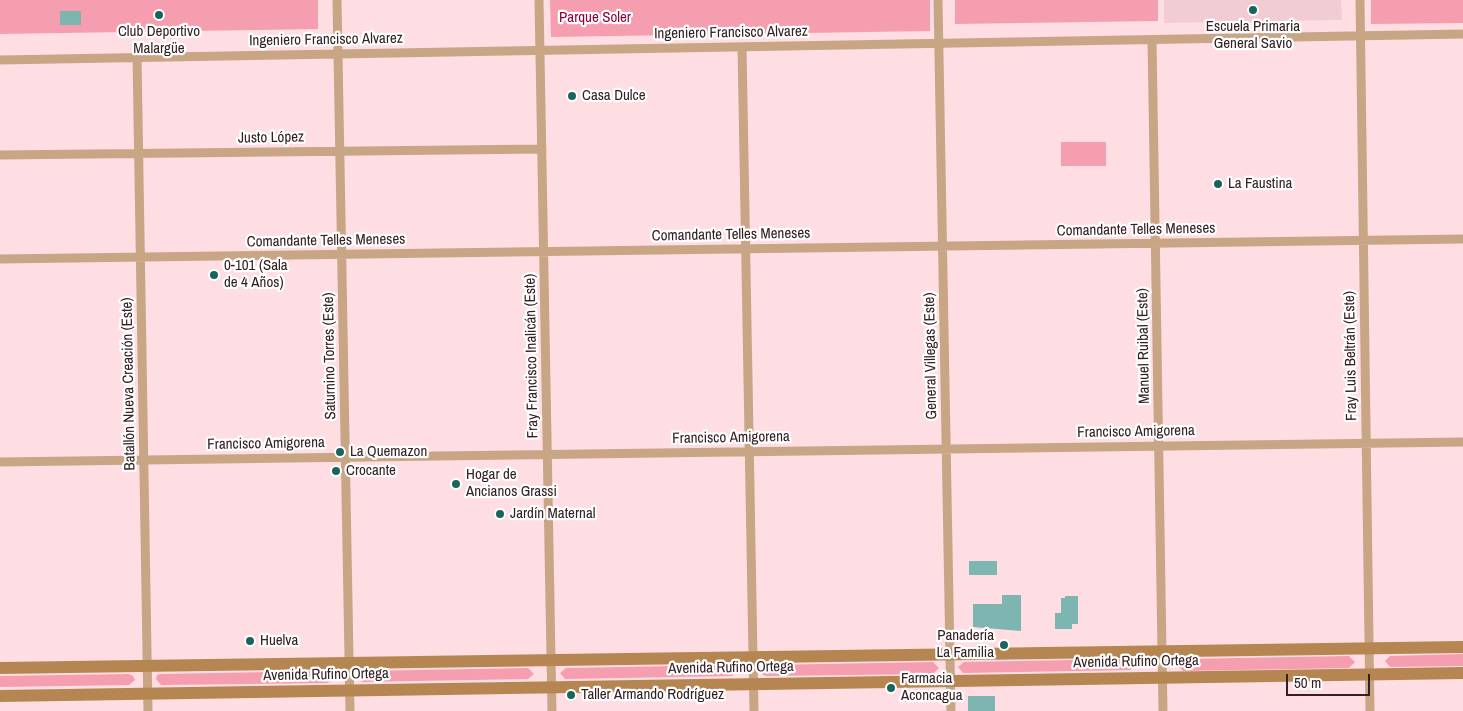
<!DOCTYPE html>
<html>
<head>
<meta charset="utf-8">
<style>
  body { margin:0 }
  #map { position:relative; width:1463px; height:711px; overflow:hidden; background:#fedee3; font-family:"Archivo Narrow",sans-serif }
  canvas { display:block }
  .scale { position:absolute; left:1286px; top:674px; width:84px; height:22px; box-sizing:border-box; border:2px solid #332023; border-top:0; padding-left:6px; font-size:15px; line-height:18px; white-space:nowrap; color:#332023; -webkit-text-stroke:4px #fff; paint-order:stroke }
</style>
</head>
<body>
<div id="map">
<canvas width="1463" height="711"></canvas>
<div class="scale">50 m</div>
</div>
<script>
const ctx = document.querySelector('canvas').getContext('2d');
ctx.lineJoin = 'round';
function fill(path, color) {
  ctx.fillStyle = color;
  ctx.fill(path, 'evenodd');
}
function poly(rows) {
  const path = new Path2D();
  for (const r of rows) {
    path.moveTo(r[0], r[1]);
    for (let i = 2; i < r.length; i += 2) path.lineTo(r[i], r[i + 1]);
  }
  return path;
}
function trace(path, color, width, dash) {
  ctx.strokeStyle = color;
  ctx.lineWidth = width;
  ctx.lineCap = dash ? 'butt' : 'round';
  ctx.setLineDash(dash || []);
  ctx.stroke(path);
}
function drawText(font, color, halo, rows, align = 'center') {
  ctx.font = font + ' "Archivo Narrow",sans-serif';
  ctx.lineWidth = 4.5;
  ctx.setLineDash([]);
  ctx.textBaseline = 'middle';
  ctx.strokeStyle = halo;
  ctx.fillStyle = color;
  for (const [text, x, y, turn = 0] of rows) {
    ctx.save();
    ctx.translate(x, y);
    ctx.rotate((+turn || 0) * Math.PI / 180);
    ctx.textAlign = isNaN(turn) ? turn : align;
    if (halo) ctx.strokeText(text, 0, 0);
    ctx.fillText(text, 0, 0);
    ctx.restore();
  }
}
fill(poly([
  [1164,0,1341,0,1342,20,1164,23]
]), '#f1cdd3');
fill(poly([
  [0,0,318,0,318,29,0,34],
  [550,0,930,0,930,31,551,37],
  [955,0,1158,0,1158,21,955,24],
  [1371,0,1463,0,1463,23,1371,24],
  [1061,142,1106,142,1106,166,1061,166],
  [1463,654,1463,666,1390,667,1385,661,1390,656],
  [1349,656,1355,662,1349,668,1183,671,1177,665,1183,659],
  [1130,659,1135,665,1130,670,963,673,958,667,964,662],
  [933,662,939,668,933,674,767,676,763,675,761,671,767,665],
  [732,665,737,671,732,676,565,679,560,673,566,668],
  [528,668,534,674,528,679,362,682,356,676,362,671],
  [328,671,333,677,331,681,327,683,161,685,156,679,157,675,161,674],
  [129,674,133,676,135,680,129,685,0,687,0,676]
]), '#f49eaf');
fill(poly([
  [60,11,81,11,81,25,60,25],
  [969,561,997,561,997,575,969,575],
  [1002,595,1021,595,1021,631,973,627,973,604,1002,604],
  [1065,596,1078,596,1078,624,1072,624,1072,629,1055,629,1055,613,1061,613,1061,598,1065,598],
  [968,696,995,696,995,711,968,711]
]), '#7db6b0');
trace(poly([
  [337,0,350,711],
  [539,0,552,711],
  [938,0,951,711],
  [1360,0,1370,711],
  [1152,40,1163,711],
  [742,47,754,711],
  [137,57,148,711],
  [0,60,1463,34],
  [0,155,542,149],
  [0,259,1463,239],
  [0,462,1463,442]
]), '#c8a685', 9);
trace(poly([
  [0,668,1463,647],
  [0,696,1463,673]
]), '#b68652', 12);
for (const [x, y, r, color] of [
  [1253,10,5,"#19655e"],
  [159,15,5,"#19655e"],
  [572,96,5,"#19655e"],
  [1218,184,5,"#19655e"],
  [214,275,5,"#19655e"],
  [340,452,5,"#19655e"],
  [336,471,5,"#19655e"],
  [456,484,5,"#19655e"],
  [500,514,5,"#19655e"],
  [250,641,5,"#19655e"],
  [1004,645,5,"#19655e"],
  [891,688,5,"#19655e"],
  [571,695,5,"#19655e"]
]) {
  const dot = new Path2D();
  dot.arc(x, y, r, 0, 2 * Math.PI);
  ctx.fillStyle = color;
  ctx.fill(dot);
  trace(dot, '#fff', 2);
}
drawText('15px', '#8d033c', '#fff', [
  ["Parque Soler",595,18]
]);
drawText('15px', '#332023', '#fff', [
  ["Escuela Primaria",1253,27,"center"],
  ["General Savio",1253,44,"center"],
  ["Club Deportivo",159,32,"center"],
  ["Malargüe",159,49,"center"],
  ["Casa Dulce",582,96],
  ["La Faustina",1228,184],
  ["0-101 (Sala",224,266],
  ["de 4 Años)",224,283],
  ["La Quemazon",350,452],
  ["Crocante",346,471],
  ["Hogar de",466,475],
  ["Ancianos Grassi",466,492],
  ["Jardín Maternal",510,514],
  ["Panadería",994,636,"right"],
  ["La Familia",994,653,"right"],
  ["Huelva",260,641],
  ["Farmacia",901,679],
  ["Aconcagua",901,696],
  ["Taller Armando Rodríguez",581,695]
], 'left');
drawText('15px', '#332023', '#fff', [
  ["Ingeniero Francisco Alvarez",731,33,-1],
  ["Ingeniero Francisco Alvarez",326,40,-1],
  ["Justo López",271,138,-1],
  ["Comandante Telles Meneses",1136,230,-1],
  ["Comandante Telles Meneses",731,235,-1],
  ["Comandante Telles Meneses",326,241,-1],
  ["Manuel Ruibal (Este)",1144,346,-91],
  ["Saturnino Torres (Este)",330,356,-91],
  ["Fray Francisco Inalicán (Este)",532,356,-91],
  ["General Villegas (Este)",931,356,-91],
  ["Fray Luis Beltrán (Este)",1351,356,-91],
  ["Batallón Nueva Creación (Este)",129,384,-91],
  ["Francisco Amigorena",1136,432,-1],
  ["Francisco Amigorena",731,438,-1],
  ["Francisco Amigorena",266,444,-1],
  ["Avenida Rufino Ortega",1136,662,-1],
  ["Avenida Rufino Ortega",731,668,-1],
  ["Avenida Rufino Ortega",326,675,-1]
]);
</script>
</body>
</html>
